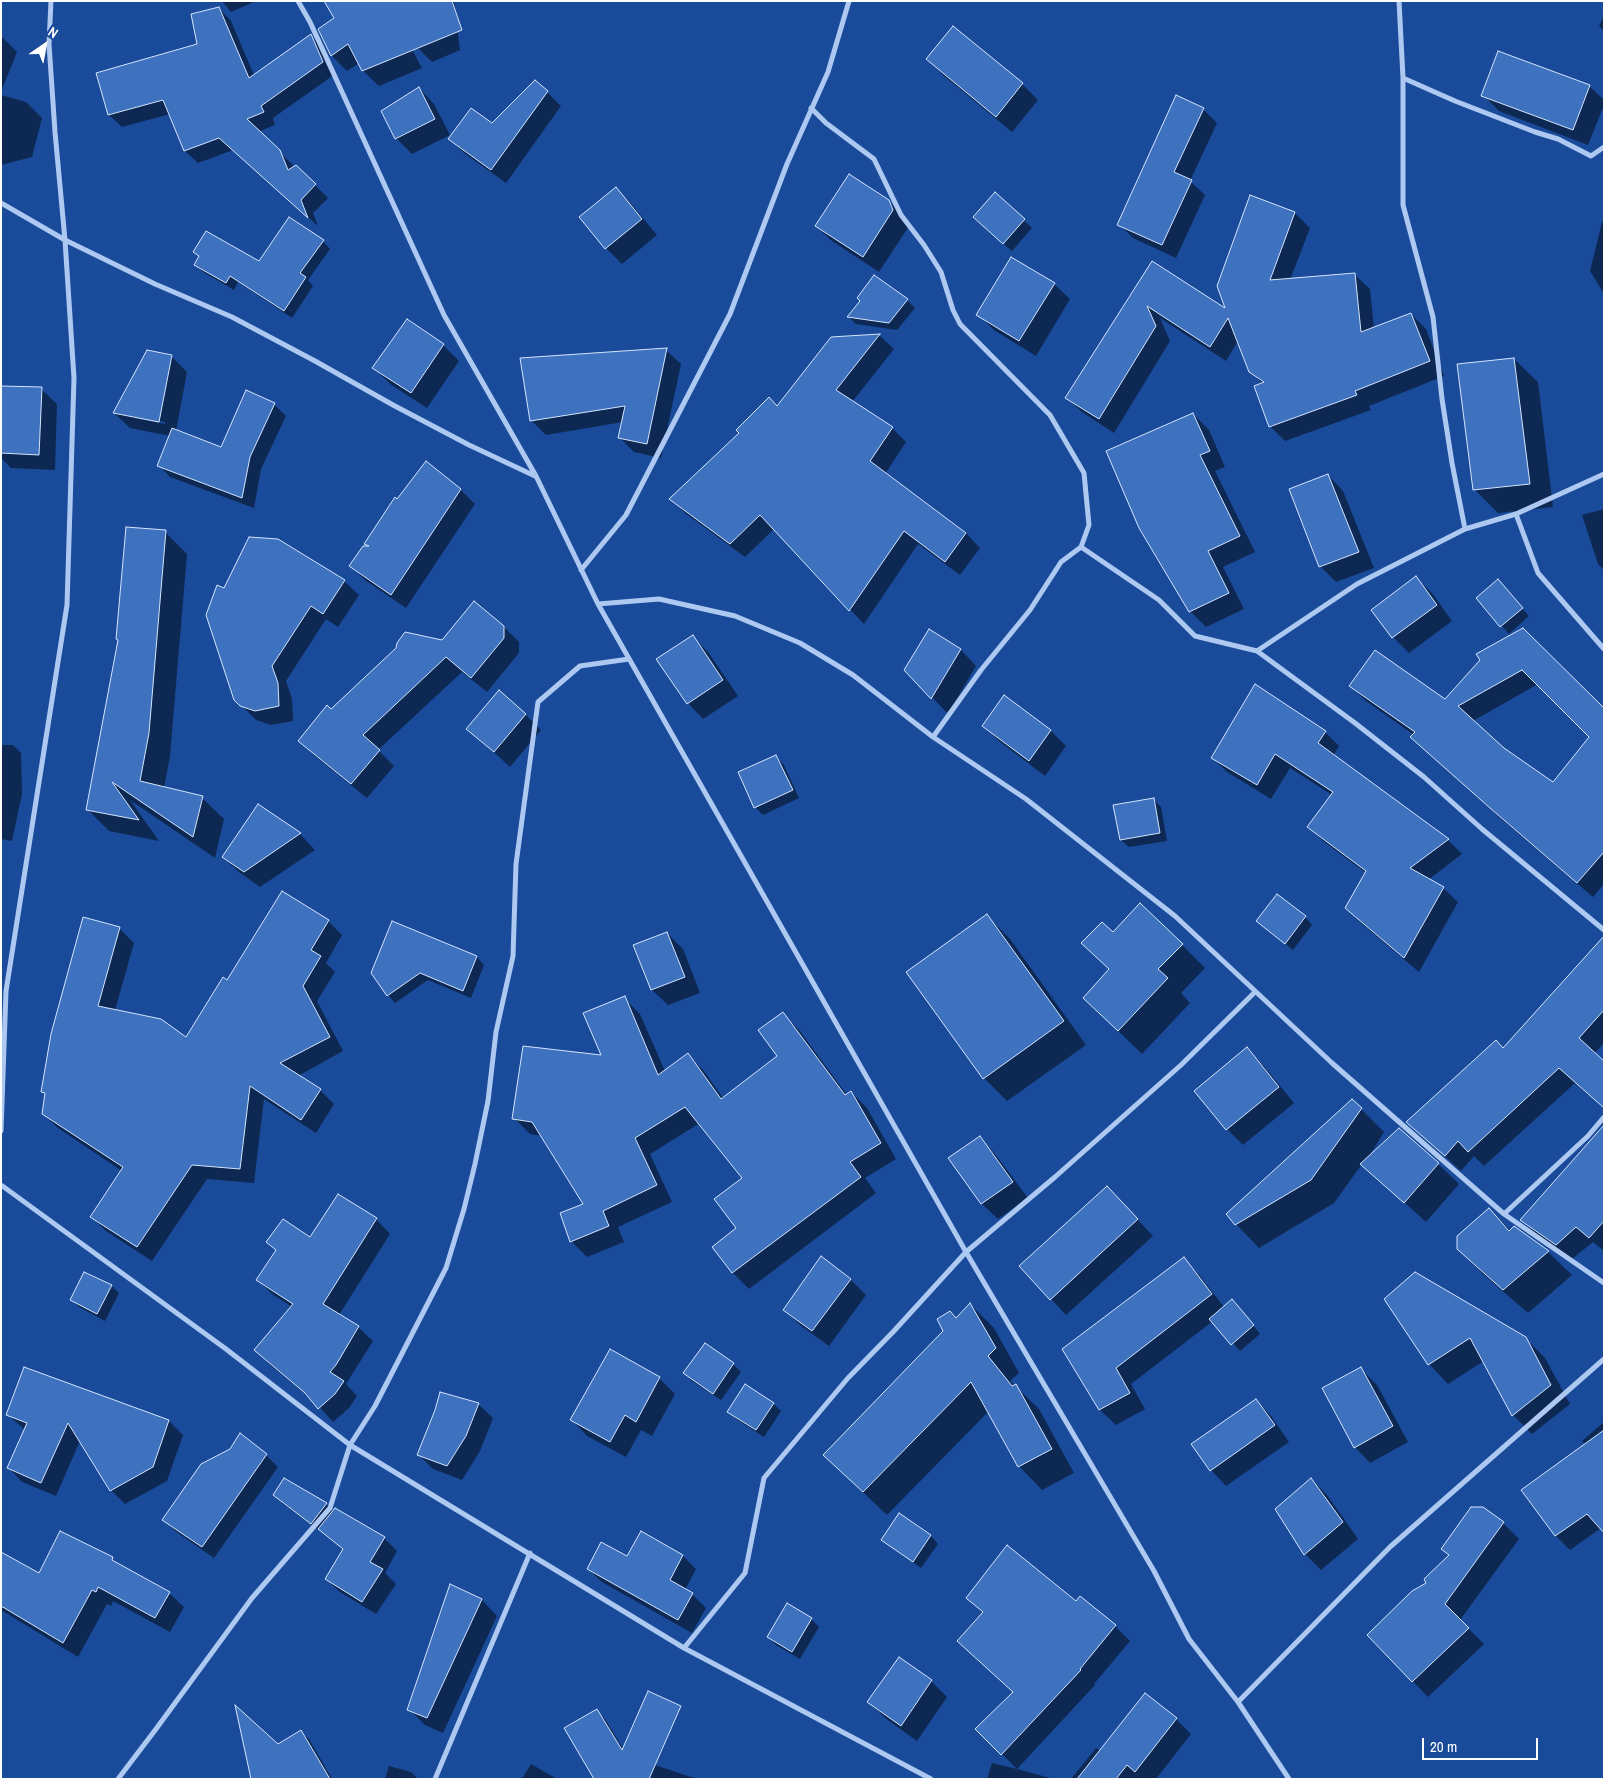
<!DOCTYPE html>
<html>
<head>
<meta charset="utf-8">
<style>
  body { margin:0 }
  #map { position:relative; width:1605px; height:1780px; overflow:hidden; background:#194b9a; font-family:"Archivo Narrow",sans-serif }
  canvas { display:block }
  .frame { position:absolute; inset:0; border:2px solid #fff; pointer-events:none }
  .north { position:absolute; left:20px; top:20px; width:50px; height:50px; -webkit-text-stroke:4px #194b9a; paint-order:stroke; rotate:33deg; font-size:14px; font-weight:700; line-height:20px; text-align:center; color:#fff }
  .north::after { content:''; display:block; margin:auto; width:18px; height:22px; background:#fff; clip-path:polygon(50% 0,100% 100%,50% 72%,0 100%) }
  .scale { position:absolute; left:1422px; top:1738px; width:116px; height:22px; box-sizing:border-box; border:2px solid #fff; border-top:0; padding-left:6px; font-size:15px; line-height:18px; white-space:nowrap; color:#fff; -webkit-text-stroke:4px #194b9a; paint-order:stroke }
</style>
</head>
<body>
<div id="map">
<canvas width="1605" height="1780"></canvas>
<div class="frame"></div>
<div class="north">N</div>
<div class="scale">20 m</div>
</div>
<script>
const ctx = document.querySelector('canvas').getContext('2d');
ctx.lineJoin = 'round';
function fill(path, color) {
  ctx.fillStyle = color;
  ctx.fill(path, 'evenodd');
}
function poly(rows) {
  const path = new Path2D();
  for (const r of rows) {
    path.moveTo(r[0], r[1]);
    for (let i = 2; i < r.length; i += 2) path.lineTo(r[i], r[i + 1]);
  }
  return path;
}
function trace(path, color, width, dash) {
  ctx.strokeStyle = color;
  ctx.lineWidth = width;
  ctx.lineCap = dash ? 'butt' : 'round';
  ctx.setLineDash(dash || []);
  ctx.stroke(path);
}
fill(poly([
  [222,1,256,1,231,12],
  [386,1,422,68,379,86,363,71,359,63,347,71,332,56,320,29],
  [412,1,454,1,460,50,432,62,418,48],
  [219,8,231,21,254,75,311,36,323,48,335,74,273,118,275,125,258,132,292,164,294,168,296,166,328,198,313,213,318,226,233,150,198,163,185,151,170,114,122,127,109,115,97,74,198,45],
  [1604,16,1604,31,1599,26],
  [953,28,1022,84,1038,100,1012,132,943,75,928,59],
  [1,36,17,52,1,92],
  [1589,86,1604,100,1604,105,1588,145,1499,111,1483,95],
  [419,88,434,104,450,135,412,154,396,138],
  [547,92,561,106,506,183,464,153,450,139,492,124],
  [1,95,26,102,42,118,32,157,1,165],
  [1203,109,1217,123,1190,181,1205,195,1176,258,1133,238,1119,224],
  [616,188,631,204,657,235,622,264,606,248],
  [995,194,1032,228,1012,251,982,225],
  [1250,197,1295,213,1310,228,1290,280,1355,275,1370,289,1374,329,1411,314,1426,329,1444,376,1369,406,1371,410,1285,441,1270,426,1263,384,1250,371,1238,341,1226,361,1160,318,1170,341,1114,433,1082,412,1067,398,1152,263,1227,311],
  [888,201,904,217,909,226,879,272,832,241,816,226],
  [1602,222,1604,222,1604,294,1590,271],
  [323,241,330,249,308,280,313,286,292,318,238,282,234,290,203,272,196,265,259,262],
  [874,277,907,300,915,308,897,330,856,324,849,317,862,301],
  [1054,284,1070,299,1036,356,994,330,978,314],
  [880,336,894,349,852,402,892,428,906,442,885,474,966,533,980,548,960,575,918,544,864,624,774,529,745,557,685,513,671,499,777,408,832,339],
  [443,345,459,361,427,408,390,384,374,368],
  [666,350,681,364,661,458,634,452,620,438,623,422,546,435,531,420],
  [171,356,187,372,176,431,222,448,274,404,286,416,261,469,254,508,170,477,159,465,170,436,130,428,114,413],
  [135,416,165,422,165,424,135,418],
  [1514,359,1538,382,1553,507,1498,513,1475,490],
  [1,387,41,389,57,404,55,470,11,468,1,458],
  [1193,414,1209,430,1225,467,1215,471,1255,552,1223,567,1244,609,1206,627,1190,611],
  [1328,475,1343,491,1374,568,1336,582,1320,566,1291,489],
  [461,490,475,504,406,608,365,580,351,566,369,548,366,544,398,500],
  [1604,509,1604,570,1598,564,1582,515],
  [165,532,187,554,170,756,164,788,202,798,224,819,215,858,130,800,159,841,109,831,87,809],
  [1416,578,1432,593,1452,621,1409,653,1393,637],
  [344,581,359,595,338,627,326,619,286,681,292,699,293,721,271,725,256,720,235,699,225,589],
  [1505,588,1529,616,1509,634,1477,598],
  [504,627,519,642,519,653,487,692,462,672,378,750,394,766,367,798,315,756,300,741,331,710,443,641],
  [1523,629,1604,710,1604,884,1593,897,1506,823,1427,752,1414,735,1366,701,1351,686,1445,700],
  [1538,684,1590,737,1553,784,1504,749,1473,721],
  [929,631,961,650,976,666,948,714,906,670],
  [692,636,708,652,738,696,703,719,688,703],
  [525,714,541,730,510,767,468,728],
  [984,726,1051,731,1066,746,1045,776,999,741],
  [1325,732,1339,746,1333,756,1448,840,1462,854,1428,880,1443,888,1458,902,1419,972,1361,923,1346,908,1366,873,1323,841,1309,827,1332,795,1290,768,1271,799,1227,772,1212,757],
  [1,745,13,745,21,753,22,794,12,841,1,839],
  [776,757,784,765,799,798,763,815,755,807],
  [1153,799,1161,807,1167,841,1129,847,1121,840],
  [258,806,300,834,315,850,260,887,239,872,223,857],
  [987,916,1010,939,1086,1045,1007,1101,984,1078],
  [1305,917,1312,925,1293,950,1257,921],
  [328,921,342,935,326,963,335,972,317,1001,343,1051,298,1076,320,1090,334,1104,316,1133,264,1099,254,1183,207,1179,152,1261,106,1231,92,1217,122,1171,58,1128,43,1114,46,1095,42,1091,119,928,134,943,115,1010,187,1039,228,982],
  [393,923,477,957,484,965,471,998,428,980,395,1003,388,995],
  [667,933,683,949,700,993,668,1005,652,990],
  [1113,934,1182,945,1205,968,1181,993,1190,1003,1142,1054,1108,1021],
  [1604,952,1604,1043,1594,1054,1604,1063,1604,1108,1575,1083,1484,1166,1474,1156,1461,1171,1408,1122,1504,1049],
  [624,998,640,1014,665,1071,688,1055,704,1071,723,1098,779,1057,783,1014,799,1030,847,1095,851,1092,867,1108,896,1159,865,1178,876,1193,749,1289,733,1273,714,1247,738,1228,744,1178,700,1123,650,1154,672,1202,618,1227,624,1242,587,1257,571,1241,585,1205,543,1136,530,1134,514,1118,603,1057],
  [1247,1049,1263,1065,1294,1103,1243,1145,1227,1129],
  [1361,1109,1384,1132,1368,1158,1438,1164,1459,1184,1426,1222,1362,1164,1334,1203,1259,1248,1236,1224],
  [1604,1127,1604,1251,1593,1242,1572,1259,1537,1235,1521,1219],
  [980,1138,995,1154,1028,1198,998,1219,982,1204,950,1159],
  [338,1195,376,1219,390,1234,339,1315,358,1327,373,1341,346,1384,357,1396,349,1408,333,1422,312,1399,269,1364,255,1349,292,1307,272,1294,258,1280,277,1251,267,1242,311,1239],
  [1123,1204,1153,1236,1066,1315,1051,1299],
  [1489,1209,1511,1231,1514,1228,1548,1252,1572,1275,1528,1313,1482,1273,1458,1249],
  [1184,1259,1199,1275,1224,1307,1239,1308,1260,1334,1240,1351,1213,1321,1131,1384,1145,1409,1116,1425,1100,1410,1064,1349],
  [1416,1273,1525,1338,1545,1358,1570,1404,1532,1434,1513,1415,1484,1361,1448,1384,1429,1364],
  [84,1274,112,1286,119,1293,105,1321,79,1307,71,1299],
  [850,1279,866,1295,829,1346,800,1325,784,1309],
  [970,1304,994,1328,1019,1373,1010,1381,1039,1409,1074,1473,1042,1490,1019,1466,989,1411,887,1515,848,1478,956,1319],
  [705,1344,733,1364,741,1372,721,1400,692,1381,685,1373],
  [25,1368,169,1421,183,1435,167,1481,125,1504,111,1490,80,1441,56,1496,22,1482,8,1467,25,1430,8,1415],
  [1361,1369,1377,1385,1408,1442,1370,1463,1355,1447],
  [659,1378,675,1394,652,1436,641,1430,626,1457,587,1436,572,1420],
  [746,1385,774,1404,781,1411,764,1437,736,1419,729,1411],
  [1256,1400,1271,1416,1289,1442,1226,1486,1211,1470],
  [478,1404,493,1418,480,1451,462,1480,433,1469,419,1455],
  [1604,1422,1604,1531,1601,1528,1570,1550,1556,1536,1523,1490,1586,1445,1582,1441],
  [266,1455,278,1467,214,1558,175,1531,164,1520],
  [1311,1479,1327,1495,1358,1539,1321,1570,1305,1554,1276,1509],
  [285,1480,326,1504,333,1511,384,1538,397,1551,385,1573,396,1584,376,1614,340,1592,326,1579,344,1551,320,1529,319,1530,282,1503,275,1495],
  [1483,1509,1503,1523,1519,1539,1460,1620,1484,1644,1428,1697,1368,1635,1427,1583,1450,1556,1442,1549],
  [900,1515,931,1536,938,1544,921,1568,891,1547,883,1540],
  [683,1556,696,1569,685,1590,692,1594,706,1608,692,1633,602,1582,588,1569,628,1558],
  [112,1558,119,1566,169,1593,184,1607,170,1632,113,1601,111,1606,107,1604,78,1657,1,1610,1,1559,39,1575],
  [451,1585,482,1600,497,1616,443,1733,425,1725,409,1709],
  [967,1598,1076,1602,1080,1598,1115,1626,1130,1641,1094,1684,1095,1685,1017,1769,1054,1779,987,1779,992,1763,1017,1769,977,1729,1014,1693,958,1641,983,1613],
  [787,1605,811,1619,819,1627,800,1659,776,1645,768,1637],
  [899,1659,931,1681,947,1697,917,1741,885,1718,869,1702],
  [1145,1695,1176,1719,1191,1734,1156,1779,1071,1779,1096,1748,1101,1751],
  [597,1711,605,1719,625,1752,609,1779],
  [301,1732,309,1739,332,1779,261,1779],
  [531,1764,557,1779,522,1779],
  [655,1765,697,1779,650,1779],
  [389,1766,411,1772,418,1779,385,1779]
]), '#0007');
const building = poly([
  [324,1,452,1,462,30,362,71,348,44,331,56,318,29,334,18,324,1],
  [219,7,249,78,311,34,323,62,261,106,264,112,247,119,280,150,288,170,296,165,316,184,301,200,308,218,219,138,184,151,163,100,108,115,96,73,197,44,191,14,219,7],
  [953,26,1023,83,996,117,926,59,953,26],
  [1498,51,1590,85,1573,130,1481,96,1498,51],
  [535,80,548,91,491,170,448,139,471,108,492,123,535,80],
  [419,87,435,119,395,139,381,111,419,87],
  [1176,95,1204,108,1174,172,1192,180,1162,245,1117,225,1176,95],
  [849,174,889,200,893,210,863,257,815,226,849,174],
  [616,187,642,219,605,249,579,217,616,187],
  [995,192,1025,219,1003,244,973,217,995,192],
  [1250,195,1295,212,1270,280,1355,273,1361,332,1411,313,1430,361,1355,391,1357,395,1269,427,1254,386,1264,382,1249,372,1228,318,1210,347,1147,306,1156,326,1099,419,1065,398,1152,261,1225,308,1217,286,1250,195],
  [289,217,324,240,300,273,306,277,284,311,230,276,226,283,194,265,199,256,193,252,206,231,259,261,289,217],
  [1011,257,1055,283,1019,341,976,315,1011,257],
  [874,275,908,299,889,323,847,317,860,301,857,298,874,275],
  [407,319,444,344,411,393,372,368,407,319],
  [880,334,836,390,893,427,870,461,966,533,945,562,904,531,849,611,760,515,730,544,669,499,739,433,736,430,769,397,777,406,831,337,880,334],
  [667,348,647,444,618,438,625,406,530,421,520,358,667,348],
  [147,350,172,355,159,422,113,413,147,350],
  [1514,358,1530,484,1473,490,1457,364,1514,358],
  [1,386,42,387,39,455,1,453,1,386],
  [246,390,275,403,250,457,242,498,157,466,172,428,221,447,246,390],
  [1193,413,1210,451,1200,455,1240,536,1208,551,1229,593,1189,612,1139,528,1106,451,1193,413],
  [426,461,461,489,391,595,349,566,363,546,369,546,364,544,395,497,397,499,426,461],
  [1328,474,1359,552,1319,567,1289,489,1328,474],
  [126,527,166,530,149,733,140,781,203,796,193,837,112,782,139,820,86,810,118,640,116,639,126,527],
  [249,537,278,539,345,580,323,614,311,606,272,666,278,683,279,706,255,711,240,706,234,700,206,615,217,585,224,588,249,537],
  [1416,576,1437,605,1392,638,1371,610,1416,576],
  [1498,579,1523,608,1500,627,1476,598,1498,579],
  [474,601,504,626,504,638,471,678,446,657,363,735,380,750,351,784,298,741,327,705,331,709,396,648,397,643,405,632,442,640,474,601],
  [1523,628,1604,708,1604,852,1577,883,1490,808,1410,737,1415,732,1349,686,1375,650,1445,699,1480,660,1476,654,1523,628],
  [1522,670,1589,737,1553,782,1504,748,1458,706,1522,670],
  [929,629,961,649,931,699,904,670,929,629],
  [693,635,723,680,687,704,656,659,693,635],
  [1255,684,1326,731,1318,743,1449,839,1410,868,1444,887,1404,958,1345,908,1366,871,1307,827,1333,792,1275,754,1257,785,1211,758,1255,684],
  [499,690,526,714,494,752,466,729,499,690],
  [1004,695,1051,730,1029,761,982,726,1004,695],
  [776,755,793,790,754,808,738,772,776,755],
  [1154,798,1160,833,1120,840,1113,805,1154,798],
  [258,804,301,833,244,872,222,857,258,804],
  [282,891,329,920,311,950,321,956,303,986,330,1037,280,1063,321,1089,301,1120,250,1086,240,1169,192,1165,137,1247,90,1217,123,1167,42,1114,45,1093,41,1092,51,1034,83,917,120,927,98,1006,161,1019,186,1037,223,977,227,980,282,891],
  [1277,894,1306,916,1285,944,1256,921,1277,894],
  [1140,903,1183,944,1158,969,1168,978,1118,1031,1083,998,1109,969,1081,943,1102,922,1113,932,1140,903],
  [987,914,1064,1021,983,1079,906,972,987,914],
  [392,921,477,956,463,991,420,973,387,996,371,973,392,921],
  [667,932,685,977,651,990,633,945,667,932],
  [1604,936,1604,1010,1579,1038,1604,1061,1604,1108,1559,1068,1468,1152,1458,1141,1445,1156,1406,1122,1496,1040,1503,1048,1604,936],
  [625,996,658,1075,688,1053,721,1099,777,1056,758,1030,783,1012,845,1095,851,1091,881,1143,850,1162,861,1177,732,1273,712,1247,736,1228,714,1199,742,1178,685,1107,635,1138,657,1185,603,1211,609,1226,570,1242,560,1213,583,1204,532,1122,512,1119,523,1046,601,1055,583,1013,625,996],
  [1247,1047,1279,1087,1226,1130,1194,1091,1247,1047],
  [1352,1099,1362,1108,1311,1180,1235,1225,1226,1214,1352,1099],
  [1604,1125,1604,1221,1589,1238,1576,1227,1556,1245,1520,1220,1604,1125],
  [1399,1128,1439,1163,1404,1203,1360,1164,1399,1128],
  [980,1136,1013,1182,981,1204,948,1158,980,1136],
  [1107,1186,1138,1219,1050,1300,1019,1266,1107,1186],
  [338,1194,377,1218,323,1304,359,1326,336,1365,330,1372,344,1381,335,1394,318,1409,305,1393,254,1350,293,1304,256,1280,276,1250,266,1242,283,1219,310,1237,338,1194],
  [1489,1208,1509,1231,1514,1226,1549,1251,1503,1290,1457,1249,1457,1236,1489,1208],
  [821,1256,851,1279,812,1331,783,1310,821,1256],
  [1184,1257,1212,1294,1116,1368,1130,1393,1099,1410,1062,1349,1184,1257],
  [84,1272,112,1285,97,1314,70,1300,84,1272],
  [1415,1272,1526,1337,1551,1385,1512,1416,1470,1338,1428,1365,1384,1299,1415,1272],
  [1232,1299,1254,1325,1231,1345,1209,1319,1232,1299],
  [970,1303,996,1348,988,1356,1012,1386,1016,1384,1052,1449,1018,1467,971,1382,863,1492,823,1455,943,1331,937,1319,950,1311,956,1318,970,1303],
  [705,1343,734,1363,713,1394,683,1373,705,1343],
  [610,1349,660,1377,636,1422,625,1415,610,1442,570,1420,610,1349],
  [24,1367,169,1420,153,1467,110,1491,68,1423,41,1483,7,1468,27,1423,6,1415,24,1367],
  [1361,1367,1393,1426,1354,1448,1322,1388,1361,1367],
  [745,1384,774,1403,756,1430,727,1412,745,1384],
  [440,1392,479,1403,466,1436,447,1466,417,1455,435,1410,440,1392],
  [1256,1399,1275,1425,1210,1471,1191,1444,1256,1399],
  [1604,1430,1604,1533,1587,1514,1555,1536,1521,1490,1604,1430],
  [240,1433,267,1454,202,1547,162,1520,201,1464,230,1449,240,1433],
  [284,1478,327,1503,311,1524,273,1495,284,1478],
  [1311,1478,1343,1522,1304,1555,1275,1509,1311,1478],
  [1471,1507,1483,1507,1504,1522,1445,1604,1469,1628,1412,1682,1367,1635,1412,1591,1426,1583,1424,1579,1449,1555,1441,1549,1471,1507],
  [335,1508,385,1537,370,1562,383,1569,362,1602,325,1579,343,1549,318,1529,335,1508],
  [899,1513,931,1535,913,1562,881,1540,899,1513],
  [60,1531,113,1557,112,1560,170,1592,155,1618,98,1587,96,1592,92,1590,63,1643,1,1606,1,1552,39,1573,60,1531],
  [641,1531,683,1555,670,1580,693,1593,678,1620,587,1569,601,1542,627,1556,641,1531],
  [1007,1545,1076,1601,1080,1596,1116,1625,1080,1669,1081,1670,1001,1755,975,1729,1013,1692,957,1641,983,1612,966,1598,1007,1545],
  [450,1584,482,1599,427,1718,407,1710,450,1584],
  [787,1603,812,1618,792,1652,767,1637,787,1603],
  [899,1657,932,1680,901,1726,867,1702,899,1657],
  [648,1691,681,1706,649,1779,594,1779,564,1728,597,1709,622,1750,648,1691],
  [1145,1693,1177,1718,1135,1772,1127,1765,1116,1779,1077,1779,1145,1693],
  [235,1705,278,1744,301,1730,330,1779,251,1779,235,1705]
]);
fill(building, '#3e72bf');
trace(building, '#d5e5fc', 1);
trace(poly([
  [298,1,310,22,444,315,536,476,598,604,966,1252,1154,1571,1189,1639,1238,1702,1289,1779],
  [1403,78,1455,101,1535,132,1558,139,1591,156,1604,147],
  [811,108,826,123,874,159,901,215,924,245,941,272,953,310,960,324,1050,415,1084,473,1089,525,1081,547],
  [1,203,65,240,155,284,232,317,315,361,393,405,469,445,535,476],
  [1516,514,1538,573,1604,649],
  [1465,529,1516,514,1604,474],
  [581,570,626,515,730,314,787,164,828,72,849,1],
  [598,604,659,599,735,616,800,643,853,675,933,737,1026,799,1175,916,1332,1063,1504,1214,1604,1283],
  [1257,651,1355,723,1424,777,1482,829,1604,930],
  [933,737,981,670,1030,610,1061,562,1081,547,1159,600,1195,636,1257,651,1357,584,1465,529,1452,463,1442,399,1433,317,1403,205,1403,78,1399,1],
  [1,1131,6,991,67,605,74,378,65,240,55,132,49,44,51,1],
  [1,1185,226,1349,350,1445,684,1648,931,1779],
  [1504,1214,1588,1136,1604,1117],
  [684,1648,745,1573,764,1478,848,1378,893,1332,966,1252,1055,1177,1181,1065,1255,992],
  [1238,1702,1390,1547,1604,1359],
  [118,1779,156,1729,252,1598,330,1508,350,1445,375,1406,446,1268,464,1209,475,1164,488,1101,496,1032,513,956,516,864,538,702,580,666,629,659],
  [435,1779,530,1553]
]), '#aec9f1', 5);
</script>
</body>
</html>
